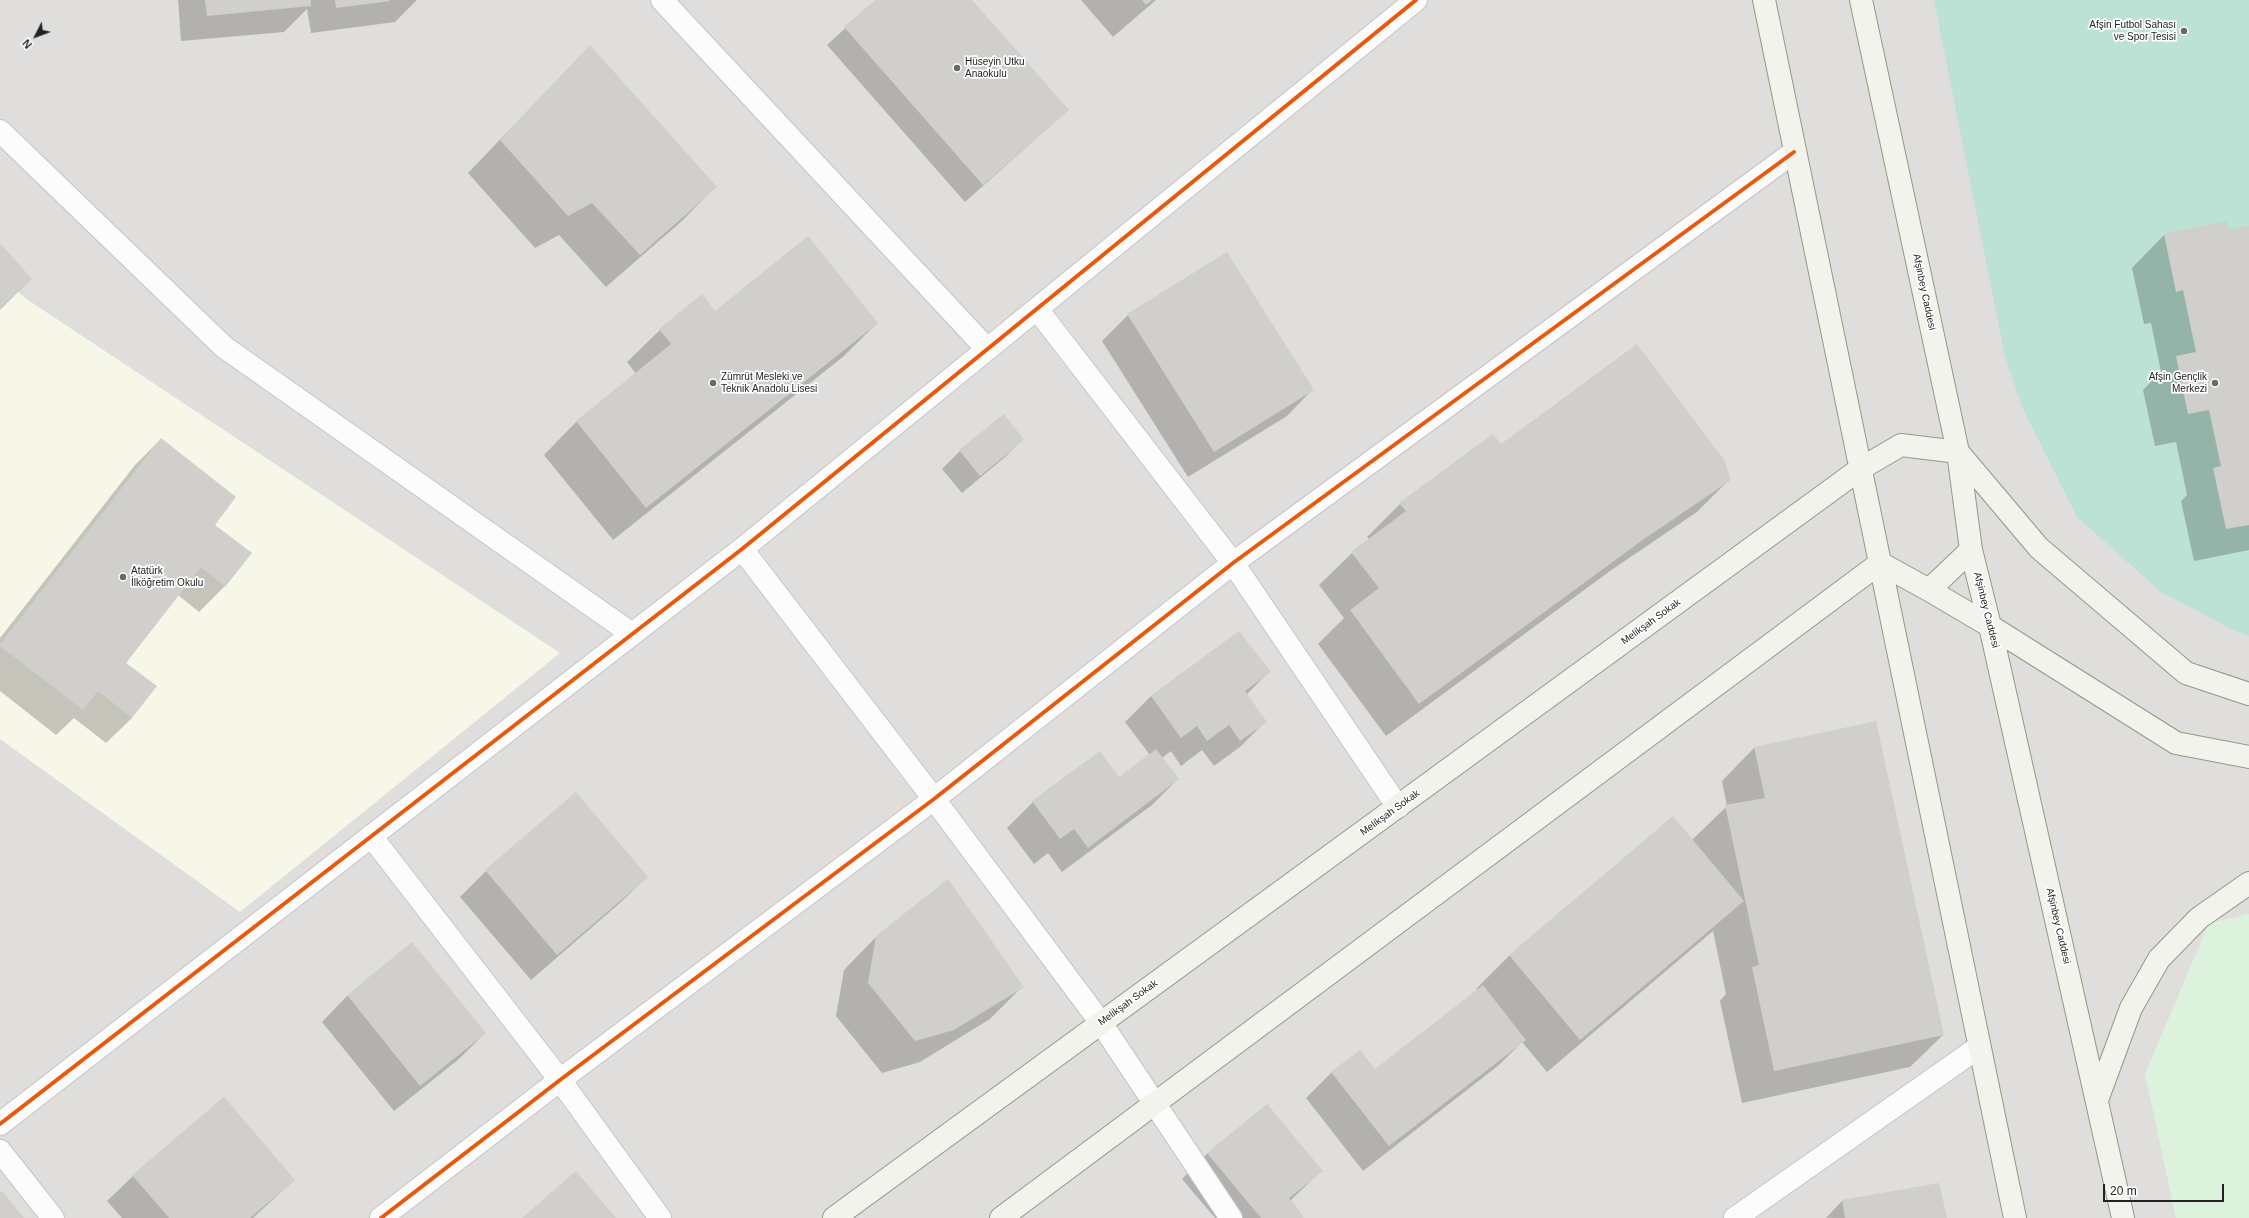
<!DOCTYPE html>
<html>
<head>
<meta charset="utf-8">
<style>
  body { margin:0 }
  #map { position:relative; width:2249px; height:1218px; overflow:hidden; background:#f0eeeb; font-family:Helvetica,sans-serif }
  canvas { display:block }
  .north { position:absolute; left:16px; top:16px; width:40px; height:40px; -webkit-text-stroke:3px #fff; paint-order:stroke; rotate:228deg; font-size:11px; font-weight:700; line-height:16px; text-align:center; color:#222 }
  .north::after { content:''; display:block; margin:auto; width:14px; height:18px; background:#222; clip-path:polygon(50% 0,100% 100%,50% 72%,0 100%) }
  .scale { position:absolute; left:2103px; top:1184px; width:121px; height:18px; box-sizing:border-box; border:2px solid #222; border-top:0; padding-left:5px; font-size:12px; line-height:14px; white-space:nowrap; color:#222; -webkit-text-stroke:3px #fff; paint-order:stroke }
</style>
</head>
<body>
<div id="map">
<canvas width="2249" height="1218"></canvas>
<div class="north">N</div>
<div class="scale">20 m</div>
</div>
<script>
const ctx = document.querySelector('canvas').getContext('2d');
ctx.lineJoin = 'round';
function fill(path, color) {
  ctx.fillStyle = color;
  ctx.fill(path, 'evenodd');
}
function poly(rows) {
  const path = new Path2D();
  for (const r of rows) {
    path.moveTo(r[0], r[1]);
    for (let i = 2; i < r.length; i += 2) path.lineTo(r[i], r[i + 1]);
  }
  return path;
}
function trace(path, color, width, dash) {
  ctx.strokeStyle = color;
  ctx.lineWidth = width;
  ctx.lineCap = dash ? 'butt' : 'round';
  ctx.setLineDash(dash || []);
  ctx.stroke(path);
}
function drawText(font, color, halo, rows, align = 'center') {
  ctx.font = font + ' Helvetica,sans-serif';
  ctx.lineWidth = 3.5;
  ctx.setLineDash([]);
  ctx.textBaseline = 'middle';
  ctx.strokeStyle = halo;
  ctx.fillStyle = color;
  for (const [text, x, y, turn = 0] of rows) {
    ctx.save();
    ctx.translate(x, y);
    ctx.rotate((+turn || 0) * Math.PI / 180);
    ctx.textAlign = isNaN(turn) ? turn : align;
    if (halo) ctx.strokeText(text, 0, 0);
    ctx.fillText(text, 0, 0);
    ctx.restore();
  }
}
fill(poly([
  [0,0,2249,0,2249,1218,0,1218]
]), '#dfdedc');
fill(poly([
  [0,276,25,298,560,653,240,912,0,739]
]), '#f6f6e9');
fill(poly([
  [2249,914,2249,1218,2176,1218,2145,1074,2209,923]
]), '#dcf2dd');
fill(poly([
  [1934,0,2249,0,2249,636,2235,631,2161,592,2077,517,2022,407,2005,356]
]), '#bbe2d4');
fill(poly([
  [178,0,417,0,395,22,311,33,307,9,284,32,181,41],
  [876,0,971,0,1068,110,965,202,827,45],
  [1081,0,1156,0,1113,37],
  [590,46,715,187,683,220,606,287,559,235,535,248,468,173],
  [2249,227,2249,550,2194,561,2181,501,2187,495,2176,442,2155,446,2143,390,2161,372,2151,323,2144,324,2132,268,2164,235,2229,231],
  [0,244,31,279,0,310],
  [715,313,877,323,844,356,613,540,544,455,576,422,636,374,627,362,660,330],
  [1128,315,1312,390,1287,416,1188,477,1102,341],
  [161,439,213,525,225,586,199,612,178,595,125,663,132,718,106,743,74,718,56,735,0,691,0,638,135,465],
  [1023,439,1005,457,962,493,942,469,960,451],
  [1501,446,1730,479,1697,512,1610,571,1386,736,1318,644,1344,618,1319,585,1352,553,1370,540,1367,537,1400,504],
  [1239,632,1269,672,1246,695,1265,722,1240,747,1214,766,1202,750,1181,766,1171,751,1162,758,1178,779,1152,805,1062,872,1048,853,1034,864,1007,828,1033,802,1119,778,1150,755,1125,722,1151,696],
  [1754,748,1943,1035,1910,1067,1742,1103,1720,1001,1726,994,1713,931,1547,1072,1522,1042,1499,1065,1363,1171,1306,1098,1332,1072,1375,1070,1478,990,1476,989,1509,956,1673,818,1692,840,1727,806,1722,781],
  [576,794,647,877,621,902,531,980,460,897,486,871],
  [877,936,1022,987,990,1019,920,1062,882,1073,836,1016,844,970],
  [412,943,485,1033,459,1059,394,1111,322,1022,347,996],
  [1208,1153,1321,1171,1290,1201,1301,1218,1215,1218,1182,1179],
  [133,1176,294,1180,253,1218,122,1218,107,1201],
  [1939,1184,1946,1218,1826,1218,1842,1201]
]), '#0003');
fill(poly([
  [205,0,311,0,311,6,207,16],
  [335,0,389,0,390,1,336,8],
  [875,0,972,0,1069,110,983,185,844,27],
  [1142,0,1152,0,1146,5],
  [590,45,717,187,640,255,592,203,568,216,500,140],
  [2227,221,2229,230,2249,226,2249,525,2226,529,2213,468,2221,466,2209,410,2188,414,2176,356,2196,352,2183,290,2176,292,2164,234],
  [808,236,878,323,646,508,576,421,671,344,659,329,702,294,715,311],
  [0,243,32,279,0,308],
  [1227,252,1314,390,1214,452,1127,314],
  [1637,344,1724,460,1731,480,1644,539,1419,704,1350,610,1379,588,1351,552,1406,511,1399,503,1493,434,1501,444],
  [1004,414,1024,440,980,476,959,450],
  [161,438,236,497,215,525,252,553,225,587,201,567,126,663,157,686,132,718,98,691,83,710,0,646,0,644],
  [1239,631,1271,672,1245,691,1267,722,1240,741,1229,725,1207,741,1197,726,1181,738,1151,696],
  [1876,721,1944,1035,1774,1071,1752,967,1759,965,1725,805,1765,798,1754,747],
  [1156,749,1179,779,1088,848,1074,829,1060,839,1032,801,1100,751,1119,777],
  [576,792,648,877,557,955,485,870],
  [1673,816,1744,901,1580,1040,1509,955],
  [948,879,1024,987,954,1030,915,1041,868,983,876,936],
  [412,942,486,1033,420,1086,347,995],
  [1483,985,1526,1040,1389,1146,1331,1072,1360,1050,1375,1069],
  [224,1097,295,1180,250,1218,169,1218,132,1175],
  [1267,1104,1323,1171,1289,1198,1304,1217,1302,1218,1261,1218,1207,1153],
  [576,1171,616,1218,522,1218],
  [1939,1183,1947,1218,1845,1218,1842,1200],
  [2,1191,24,1218,0,1218,0,1193]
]), '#d0cfcc');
const lane = poly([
  [662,0,987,349]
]);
const street = poly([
  [0,131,224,347,632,634],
  [1037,309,1233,563,1398,807],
  [742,549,934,799,1101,1023,1231,1218],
  [371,836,560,1080,660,1218],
  [0,1124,742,549,1416,0],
  [0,1151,53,1218],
  [381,1218,560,1080,934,799,1233,563,1794,152],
  [1735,1218,1979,1047]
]);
const secondary = poly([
  [1764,0,2015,1218],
  [1861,0,1958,452,1971,550,1990,626,2123,1218],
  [1929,590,1990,626,2176,743,2249,757],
  [2097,1100,2131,1008,2159,959,2199,918,2249,883],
  [834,1218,1860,469,1901,445,1958,452,2039,548,2186,673,2249,694],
  [1001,1218,1880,563,1929,590,1971,550]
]);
trace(lane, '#c6c5c3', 24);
trace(street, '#c6c5c3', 24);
trace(secondary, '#969884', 24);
trace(lane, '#fdfcfc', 22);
trace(street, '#fdfcfc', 22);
trace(secondary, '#f3f3ed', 22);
trace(poly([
  [0,1124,742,549,1416,0],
  [381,1218,560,1080,934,799,1233,563,1794,152]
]), '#e8590c', 4);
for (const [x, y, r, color] of [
  [2184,31,4,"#6a6968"],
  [957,68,4,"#6a6968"],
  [713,383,4,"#6a6968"],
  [2215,383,4,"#6a6968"],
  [123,577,4,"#6a6968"]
]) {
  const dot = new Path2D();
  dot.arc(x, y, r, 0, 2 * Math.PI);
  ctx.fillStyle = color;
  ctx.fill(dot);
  trace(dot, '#fff', 1.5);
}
drawText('10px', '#222', '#fff', [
  ["Afşin Futbol Sahası",2176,25,"right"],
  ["ve Spor Tesisi",2176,37,"right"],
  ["Hüseyin Utku",965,62],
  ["Anaokulu",965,74],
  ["Zümrüt Mesleki ve",721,377],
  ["Teknik Anadolu Lisesi",721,389],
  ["Afşin Gençlik",2207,377,"right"],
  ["Merkezi",2207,389,"right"],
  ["Atatürk",131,571],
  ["İlköğretim Okulu",131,583]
], 'left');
drawText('10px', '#222', '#fff', [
  ["Afşinbey Caddesi",1924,292,78],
  ["Afşinbey Caddesi",1986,610,76],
  ["Melikşah Sokak",1651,622,-36],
  ["Melikşah Sokak",1390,813,-36],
  ["Afşinbey Caddesi",2058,926,77],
  ["Melikşah Sokak",1128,1003,-36]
]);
</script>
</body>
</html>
